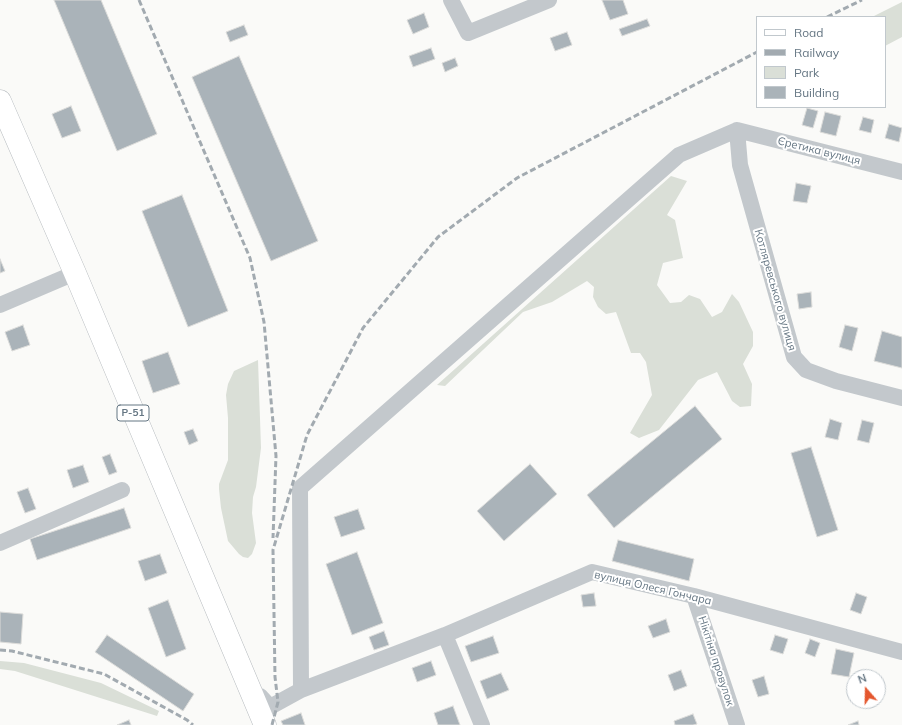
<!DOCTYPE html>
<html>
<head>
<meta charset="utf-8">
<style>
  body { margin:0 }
  #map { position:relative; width:902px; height:725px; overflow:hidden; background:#fafaf8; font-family:Mulish,sans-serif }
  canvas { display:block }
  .legend { position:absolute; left:756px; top:16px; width:130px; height:92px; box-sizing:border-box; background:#fff; border:1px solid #c1c8cd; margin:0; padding:5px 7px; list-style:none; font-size:12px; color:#657683 }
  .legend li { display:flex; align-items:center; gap:8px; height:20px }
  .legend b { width:20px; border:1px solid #c1c8cd }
  .north { position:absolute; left:846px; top:669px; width:40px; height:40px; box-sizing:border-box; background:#fff; border:1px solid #c1c8cd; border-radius:50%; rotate:340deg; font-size:11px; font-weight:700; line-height:16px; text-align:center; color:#657683 }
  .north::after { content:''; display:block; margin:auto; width:14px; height:18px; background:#e4572e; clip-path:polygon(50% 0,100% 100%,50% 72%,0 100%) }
</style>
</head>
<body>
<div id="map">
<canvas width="902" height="725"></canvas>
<ul class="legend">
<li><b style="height:5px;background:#fff"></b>Road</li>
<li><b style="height:5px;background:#a2aab0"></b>Railway</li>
<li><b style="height:11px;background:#dadfd7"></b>Park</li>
<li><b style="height:11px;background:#aab3b9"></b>Building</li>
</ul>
<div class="north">N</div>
</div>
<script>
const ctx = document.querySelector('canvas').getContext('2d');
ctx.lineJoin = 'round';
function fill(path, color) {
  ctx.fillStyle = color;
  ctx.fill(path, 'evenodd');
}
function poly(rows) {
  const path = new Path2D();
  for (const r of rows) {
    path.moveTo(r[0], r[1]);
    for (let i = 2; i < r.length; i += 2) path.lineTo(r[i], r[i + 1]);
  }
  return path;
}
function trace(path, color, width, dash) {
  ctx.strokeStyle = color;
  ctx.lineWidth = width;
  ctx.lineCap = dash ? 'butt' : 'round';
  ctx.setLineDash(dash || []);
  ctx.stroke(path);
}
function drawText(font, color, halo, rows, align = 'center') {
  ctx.font = font + ' Mulish,sans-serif';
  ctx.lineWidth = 4;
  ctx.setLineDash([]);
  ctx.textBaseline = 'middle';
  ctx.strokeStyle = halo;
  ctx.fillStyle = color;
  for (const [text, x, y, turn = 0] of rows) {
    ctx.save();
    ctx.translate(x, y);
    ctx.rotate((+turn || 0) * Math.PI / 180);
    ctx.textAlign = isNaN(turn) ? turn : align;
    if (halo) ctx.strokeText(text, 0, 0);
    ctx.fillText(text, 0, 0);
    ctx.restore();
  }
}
fill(poly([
  [902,2,902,37,885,46,885,17,872,17],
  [671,176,687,181,667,215,675,220,683,258,663,263,657,285,670,303,681,302,689,295,700,299,712,317,722,312,732,294,739,302,753,332,753,346,743,364,752,384,751,406,740,407,732,401,717,372,698,380,659,430,639,438,630,433,652,395,646,362,640,353,631,353,616,312,606,314,598,307,593,297,594,287,587,281,552,302,523,312,445,386,437,385],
  [258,360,261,448,256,487,253,497,252,513,256,543,252,554,248,558,243,557,239,554,228,541,221,508,219,489,219,484,228,460,228,418,226,395,228,384,234,371],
  [0,661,24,663,101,683,159,711,157,716,15,671,0,669]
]), '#dadfd7');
const building = poly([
  [54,0,101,0,157,134,117,151,54,0],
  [602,0,623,0,628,14,610,20,602,0],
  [424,13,429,27,413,34,407,20,424,13],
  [647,19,650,26,622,36,619,29,647,19],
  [244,25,248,35,230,42,226,32,244,25],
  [567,32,572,45,555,51,550,38,567,32],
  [431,48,435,59,413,67,409,56,431,48],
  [239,56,318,241,271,261,192,77,239,56],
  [455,58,458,66,445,72,442,63,455,58],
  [71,106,81,131,62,138,52,114,71,106],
  [807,108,818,111,813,128,802,125,807,108],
  [825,112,841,116,836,136,820,132,825,112],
  [863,117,874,120,871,133,859,130,863,117],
  [889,124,902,128,899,142,885,138,889,124],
  [796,183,811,186,807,203,793,201,796,183],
  [182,195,228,311,188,327,142,211,182,195],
  [0,259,5,271,0,273,0,259],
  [811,292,812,307,799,309,797,294,811,292],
  [23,325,30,345,12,351,5,332,23,325],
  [845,325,858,328,852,351,839,347,845,325],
  [882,331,902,337,902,368,874,361,882,331],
  [168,352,180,384,153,393,142,361,168,352],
  [695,406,722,439,614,528,587,495,695,406],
  [830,419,842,423,838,440,825,437,830,419],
  [862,420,874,423,869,443,857,440,862,420],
  [193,429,198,441,189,445,184,432,193,429],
  [811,447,838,530,817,537,791,453,811,447],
  [110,454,117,472,109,475,102,457,110,454],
  [530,464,557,494,504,541,477,511,530,464],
  [83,465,89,482,73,488,67,470,83,465],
  [28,488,36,509,25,513,17,492,28,488],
  [124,508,131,528,37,560,30,539,124,508],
  [358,509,365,529,341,537,334,517,358,509],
  [618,540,694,559,689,581,612,561,618,540],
  [357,552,383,623,352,635,326,564,357,552],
  [160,554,167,573,145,581,138,561,160,554],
  [594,593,596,606,583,607,581,595,594,593],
  [856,593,867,597,861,614,850,610,856,593],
  [168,600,186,649,166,657,148,608,168,600],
  [0,612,23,614,21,644,0,642,0,612],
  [666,619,670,632,653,638,648,626,666,619],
  [384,631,389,645,374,650,369,637,384,631],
  [107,635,194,694,183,711,95,652,107,635],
  [775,635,788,639,783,654,770,650,775,635],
  [493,636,499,653,471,662,465,646,493,636],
  [810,639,820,643,815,657,805,653,810,639],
  [836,649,854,653,849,677,831,674,836,649],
  [431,661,436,675,417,682,412,668,431,661],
  [681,670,687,686,674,691,668,675,681,670],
  [501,673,509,690,487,699,480,681,501,673],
  [764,676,769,694,758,697,752,680,764,676],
  [453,706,460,725,438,725,434,713,453,706],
  [301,713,305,725,283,725,281,721,301,713],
  [693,714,697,724,693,725,675,725,674,721,693,714],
  [129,720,131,725,117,725,129,720],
  [858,721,859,725,848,725,858,721]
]);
fill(building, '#aab3b9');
trace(building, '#dcdcda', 1);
const primary = poly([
  [0,101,75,273,265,725]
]);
trace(primary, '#b5babe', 23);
trace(poly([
  [451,0,468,33,549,0],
  [737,130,740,165,794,357,806,370,836,381,902,398],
  [737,130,902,172],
  [0,305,75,273],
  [0,543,122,490],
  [694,596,737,725],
  [445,635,482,725],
  [301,690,445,635,592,572,694,596,902,652],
  [260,696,270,707,301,690,300,488,679,155,737,130]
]), '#c3c8cc', 16);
trace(primary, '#fff', 22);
trace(poly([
  [139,0,250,258,264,322,276,456,273,538],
  [827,17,862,0],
  [0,650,12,651,104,674,187,720,193,725],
  [272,725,278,702,275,677,273,550,307,435,363,328,438,237,517,178,757,52]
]), '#a2aab0', 3, [6, 3]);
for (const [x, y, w] of [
  [133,413,32]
]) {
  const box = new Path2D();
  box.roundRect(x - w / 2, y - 8, w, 16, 3);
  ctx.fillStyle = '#fff';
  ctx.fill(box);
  trace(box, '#657683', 1);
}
drawText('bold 10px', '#657683', null, [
  ["Р-51",133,413]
]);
drawText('11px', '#657683', '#fff', [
  ["Єретика вулиця",819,151,14],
  ["Котляревського вулиця",775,290,74],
  ["вулиця Олеся Гончара",653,588,13],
  ["Нікітіна провулок",716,661,72]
]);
</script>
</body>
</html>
